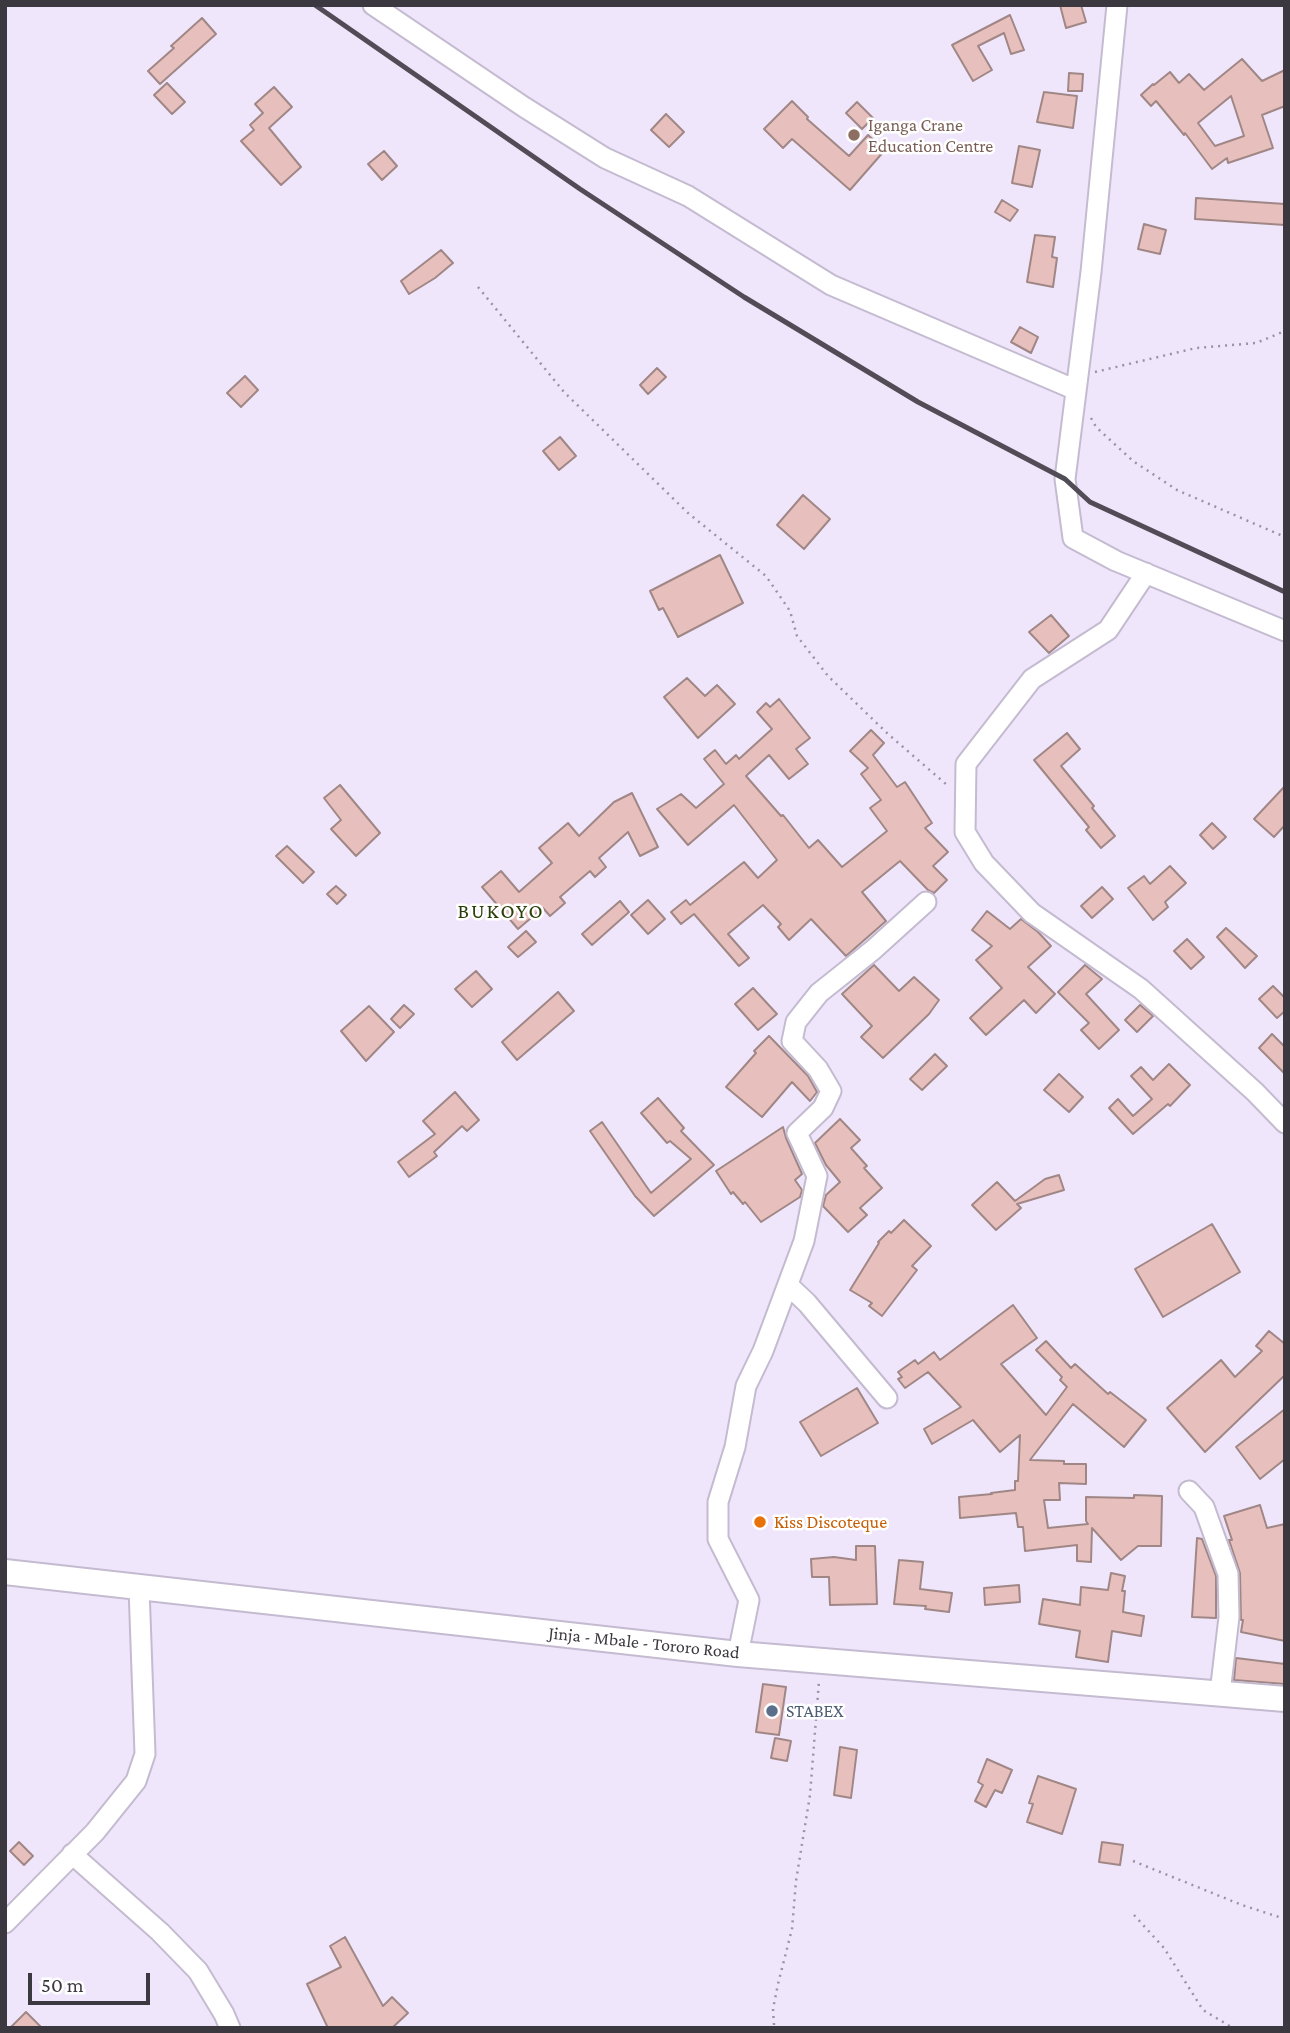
<!DOCTYPE html>
<html>
<head>
<meta charset="utf-8">
<style>
  body { margin:0 }
  #map { position:relative; width:1290px; height:2033px; overflow:hidden; background:#f0e6fc; font-family:"Crimson Pro",serif }
  canvas { display:block }
  .frame { position:absolute; inset:0; border:7px solid #3c3840; pointer-events:none }
  .scale { position:absolute; left:28px; top:1973px; width:122px; height:32px; box-sizing:border-box; border:4px solid #3c3840; border-top:0; padding-left:9px; font-size:21px; line-height:24px; white-space:nowrap; color:#3c3840; -webkit-text-stroke:5px #fff; paint-order:stroke }
</style>
</head>
<body>
<div id="map">
<canvas width="1290" height="2033"></canvas>
<div class="frame"></div>
<div class="scale">50 m</div>
</div>
<script>
const ctx = document.querySelector('canvas').getContext('2d');
ctx.lineJoin = 'round';
function fill(path, color) {
  ctx.fillStyle = color;
  ctx.fill(path, 'evenodd');
}
function poly(rows) {
  const path = new Path2D();
  for (const r of rows) {
    path.moveTo(r[0], r[1]);
    for (let i = 2; i < r.length; i += 2) path.lineTo(r[i], r[i + 1]);
  }
  return path;
}
function trace(path, color, width, dash) {
  ctx.strokeStyle = color;
  ctx.lineWidth = width;
  ctx.lineCap = dash ? 'butt' : 'round';
  ctx.setLineDash(dash || []);
  ctx.stroke(path);
}
function drawText(font, color, halo, rows, align = 'center') {
  ctx.font = font + ' "Crimson Pro",serif';
  ctx.lineWidth = 5;
  ctx.setLineDash([]);
  ctx.textBaseline = 'middle';
  ctx.strokeStyle = halo;
  ctx.fillStyle = color;
  for (const [text, x, y, turn = 0] of rows) {
    ctx.save();
    ctx.translate(x, y);
    ctx.rotate((+turn || 0) * Math.PI / 180);
    ctx.textAlign = isNaN(turn) ? turn : align;
    if (halo) ctx.strokeText(text, 0, 0);
    ctx.fillText(text, 0, 0);
    ctx.restore();
  }
}
const building = poly([
  [1060,5,1081,5,1086,22,1066,28,1060,5],
  [1010,15,1024,50,1011,54,1004,33,978,46,992,70,973,81,952,45,1010,15],
  [202,18,216,34,160,84,148,71,174,48,171,46,202,18],
  [1242,59,1262,81,1285,70,1285,106,1262,115,1273,148,1228,163,1227,158,1212,169,1185,133,1184,135,1156,101,1151,106,1141,95,1153,84,1154,85,1170,72,1179,83,1189,74,1204,90,1242,59],
  [1231,96,1244,136,1215,146,1198,123,1231,96],
  [1069,73,1083,74,1082,91,1068,91,1069,73],
  [167,83,185,102,172,114,154,95,167,83],
  [274,87,292,107,269,128,301,167,281,185,241,141,254,130,250,125,263,113,255,104,274,87],
  [1044,92,1077,96,1073,128,1037,122,1044,92],
  [792,101,808,117,807,119,849,156,868,135,885,150,850,190,792,139,783,148,764,129,792,101],
  [857,102,873,118,862,129,846,113,857,102],
  [666,114,684,132,669,147,651,130,666,114],
  [1019,146,1040,150,1032,187,1012,183,1019,146],
  [384,151,397,166,382,180,368,164,384,151],
  [1196,198,1285,204,1285,225,1195,219,1196,198],
  [1002,200,1018,210,1010,221,995,212,1002,200],
  [1144,224,1166,230,1160,254,1138,249,1144,224],
  [1035,235,1055,237,1052,257,1057,258,1053,287,1027,282,1035,235],
  [441,250,453,263,435,278,409,294,401,281,441,250],
  [1020,327,1038,337,1031,353,1011,342,1020,327],
  [657,368,666,377,648,394,640,385,657,368],
  [245,376,258,390,241,407,227,393,245,376],
  [560,437,576,456,559,470,543,451,560,437],
  [803,495,830,519,804,549,777,525,803,495],
  [720,555,743,603,678,637,663,608,659,610,650,591,720,555],
  [1051,615,1069,636,1049,653,1029,632,1051,615],
  [687,678,705,696,717,685,735,704,698,738,664,697,687,678],
  [779,699,810,738,796,749,808,764,789,779,769,755,746,776,781,816,783,815,809,848,818,840,842,867,887,831,870,808,881,800,861,774,868,768,850,751,871,730,884,743,873,755,897,787,905,782,932,823,925,828,948,852,933,866,947,880,934,893,928,890,900,861,862,892,886,921,846,956,811,919,789,940,778,927,781,924,763,905,728,934,749,958,739,966,694,914,681,924,671,912,686,900,690,905,744,862,758,878,777,860,734,805,688,845,657,809,681,794,696,808,724,784,704,759,715,750,726,764,736,755,739,759,772,729,757,712,766,703,770,707,779,699],
  [1067,733,1080,749,1061,766,1094,806,1092,808,1115,836,1101,848,1086,830,1089,827,1034,760,1067,733],
  [340,785,380,833,356,856,331,829,341,820,324,798,340,785],
  [1285,786,1285,825,1274,837,1254,819,1285,786],
  [632,793,658,847,640,856,628,832,599,858,606,867,595,877,590,871,560,897,565,903,550,916,543,908,518,929,482,887,501,871,519,892,552,863,539,848,568,823,579,836,614,802,632,793],
  [1212,823,1226,837,1213,849,1200,835,1212,823],
  [287,846,314,872,303,883,276,856,287,846],
  [1170,866,1186,883,1165,902,1168,907,1153,920,1128,888,1144,876,1150,884,1170,866],
  [336,886,346,895,337,904,327,894,336,886],
  [1102,887,1113,899,1092,918,1081,906,1102,887],
  [648,900,665,919,648,934,631,915,648,900],
  [620,901,629,912,592,945,582,934,620,901],
  [987,911,1010,929,1021,919,1038,932,1051,946,1028,967,1055,994,1036,1013,1024,1000,986,1035,970,1018,1002,988,976,960,992,946,972,930,987,911],
  [1226,928,1257,956,1245,968,1217,937,1226,928],
  [526,931,536,942,518,957,508,947,526,931],
  [1187,939,1204,957,1191,969,1174,951,1187,939],
  [874,965,899,991,914,977,939,1000,929,1014,883,1058,861,1037,872,1026,842,994,874,965],
  [1085,965,1102,979,1086,994,1119,1030,1099,1049,1081,1030,1089,1023,1058,992,1085,965],
  [476,971,492,989,472,1007,455,989,476,971],
  [1273,986,1285,998,1285,1011,1277,1018,1259,999,1273,986],
  [753,988,777,1014,758,1030,735,1004,753,988],
  [558,992,574,1011,517,1060,502,1042,558,992],
  [404,1005,414,1014,400,1028,391,1019,404,1005],
  [1140,1005,1153,1016,1137,1032,1125,1020,1140,1005],
  [369,1006,394,1032,366,1061,341,1031,369,1006],
  [1272,1034,1285,1047,1285,1074,1259,1048,1272,1034],
  [769,1036,808,1076,817,1092,810,1101,792,1082,762,1117,726,1087,756,1053,754,1051,769,1036],
  [935,1054,947,1066,922,1090,910,1079,935,1054],
  [1169,1064,1190,1085,1170,1106,1168,1104,1133,1134,1109,1108,1118,1099,1133,1116,1152,1099,1131,1076,1141,1067,1153,1080,1169,1064],
  [1059,1074,1083,1097,1069,1112,1044,1090,1059,1074],
  [455,1092,479,1120,467,1131,462,1126,434,1152,437,1156,409,1177,398,1162,435,1134,423,1121,455,1092],
  [658,1098,684,1128,681,1131,714,1165,654,1216,635,1196,590,1131,602,1122,651,1193,691,1159,670,1141,667,1143,641,1113,658,1098],
  [840,1119,860,1140,851,1148,867,1166,864,1168,882,1188,860,1208,867,1215,848,1232,823,1206,826,1195,840,1182,826,1165,815,1143,840,1119],
  [783,1127,786,1138,802,1174,795,1180,802,1190,800,1197,761,1222,745,1202,743,1204,733,1192,731,1194,716,1171,783,1127],
  [1059,1175,1064,1190,1017,1204,1021,1208,996,1230,972,1205,997,1182,1015,1201,1045,1179,1059,1175],
  [904,1220,931,1246,912,1266,917,1270,882,1316,869,1306,872,1303,850,1290,879,1243,878,1242,889,1231,891,1233,904,1220],
  [1212,1224,1240,1272,1163,1317,1135,1269,1212,1224],
  [1013,1305,1037,1338,1001,1364,1046,1415,1067,1387,1060,1380,1062,1377,1036,1350,1046,1341,1071,1368,1075,1364,1108,1394,1110,1392,1146,1420,1124,1447,1073,1404,1030,1460,1064,1461,1064,1464,1086,1464,1086,1484,1059,1483,1060,1500,1044,1500,1048,1528,1088,1524,1086,1521,1086,1497,1134,1498,1134,1495,1162,1496,1161,1546,1138,1546,1121,1560,1092,1528,1091,1562,1077,1561,1077,1545,1025,1551,1023,1527,1018,1527,1016,1513,960,1518,959,1497,992,1494,991,1493,1015,1490,1015,1481,1018,1481,1020,1435,1000,1452,973,1420,932,1444,924,1429,961,1407,928,1372,905,1388,898,1379,902,1377,898,1372,915,1360,918,1364,934,1352,940,1360,1013,1305],
  [1269,1331,1285,1344,1285,1375,1205,1452,1167,1408,1221,1360,1235,1377,1262,1351,1256,1346,1269,1331],
  [857,1388,878,1423,821,1456,800,1422,857,1388],
  [1285,1409,1285,1459,1260,1479,1236,1447,1285,1409],
  [1260,1505,1267,1528,1285,1524,1285,1641,1241,1632,1243,1620,1241,1620,1240,1573,1229,1540,1232,1540,1224,1516,1260,1505],
  [1197,1538,1202,1539,1216,1576,1216,1618,1192,1617,1197,1538],
  [856,1546,875,1546,877,1604,830,1605,829,1577,812,1577,811,1559,834,1557,856,1560,856,1546],
  [899,1560,923,1562,920,1589,952,1593,949,1612,925,1609,926,1606,894,1604,899,1560],
  [1111,1573,1125,1576,1122,1591,1125,1591,1123,1612,1144,1616,1141,1636,1112,1631,1108,1662,1076,1657,1080,1631,1039,1624,1043,1599,1080,1605,1081,1587,1108,1590,1111,1573],
  [1019,1585,1020,1602,985,1605,984,1588,1019,1585],
  [1236,1658,1285,1664,1285,1684,1234,1680,1236,1658],
  [763,1684,786,1687,779,1735,756,1732,763,1684],
  [775,1738,791,1741,787,1761,771,1758,775,1738],
  [840,1747,857,1750,851,1798,834,1795,840,1747],
  [987,1759,1012,1770,1002,1793,995,1790,986,1807,975,1801,983,1785,978,1782,987,1759],
  [1038,1776,1076,1789,1062,1834,1027,1822,1033,1804,1029,1803,1038,1776],
  [19,1842,33,1856,24,1865,10,1851,19,1842],
  [1102,1842,1123,1845,1120,1865,1099,1862,1102,1842],
  [345,1937,383,2006,392,1997,408,2013,392,2028,328,2028,307,1984,341,1967,330,1946,345,1937],
  [26,2012,42,2028,10,2028,26,2012]
]);
fill(building, '#e7c0bd');
trace(building, '#a08786', 2);
const minor = poly([
  [373,5,524,107,605,158,688,196,831,285,1076,390],
  [1117,5,1091,272,1065,479,1073,538,1116,561,1285,631],
  [1146,573,1108,630,1032,679,966,764,965,832,984,863,1032,913,1141,989,1255,1092,1285,1123],
  [789,1286,807,1303,887,1398],
  [1189,1491,1204,1507,1228,1574,1229,1617,1220,1693],
  [738,1654,749,1600,718,1539,718,1502,735,1447,746,1386,763,1351,804,1241,817,1176,797,1133,823,1108,831,1091,818,1069,792,1041,796,1022,819,993,873,950,926,902],
  [72,1854,160,1932,198,1971,224,2014,230,2028],
  [5,1923,95,1832,136,1781,145,1754,139,1588]
]);
const major = poly([
  [5,1572,738,1654,1285,1699]
]);
trace(minor, '#c4bbd0', 23);
trace(major, '#c4bbd0', 28);
trace(poly([
  [478,287,564,392,688,513,766,576,790,611,797,636,828,676,888,734,947,785],
  [1095,372,1196,348,1256,343,1285,331],
  [1091,418,1096,427,1133,461,1177,490,1285,537],
  [1133,1861,1242,1905,1285,1919],
  [1134,1915,1164,1948,1203,2010,1233,2028],
  [774,2025,773,2009,778,1984,792,1929,796,1881,810,1795,819,1681]
]), '#9a93a2', 2.5, [2, 5]);
trace(minor, '#fff', 19);
trace(major, '#fff', 24);
trace(poly([
  [315,5,580,189,744,297,918,402,1065,479,1090,502,1285,592]
]), '#514c55', 5);
for (const [x, y, r, color] of [
  [854,135,7,"#8d6e63"],
  [760,1522,7,"#e8710a"],
  [772,1711,7,"#5c6f8a"]
]) {
  const dot = new Path2D();
  dot.arc(x, y, r, 0, 2 * Math.PI);
  ctx.fillStyle = color;
  ctx.fill(dot);
  trace(dot, '#fff', 2.5);
}
drawText('18px', '#785e54', '#fff', [
  ["Iganga Crane",868,125],
  ["Education Centre",868,146]
], 'left');
drawText('18px', '#c56008', '#fff', [
  ["Kiss Discoteque",774,1522]
], 'left');
drawText('18px', '#3c3840', '#fff', [
  ["Jinja - Mbale - Tororo Road",644,1643,6]
]);
drawText('18px', '#4e5e75', '#fff', [
  ["STABEX",786,1711]
], 'left');
ctx.letterSpacing = '2px';
drawText('21px', '#293e08', '#fff', [
  ["BUKOYO",501,912]
]);
ctx.letterSpacing = '0px';
</script>
</body>
</html>
